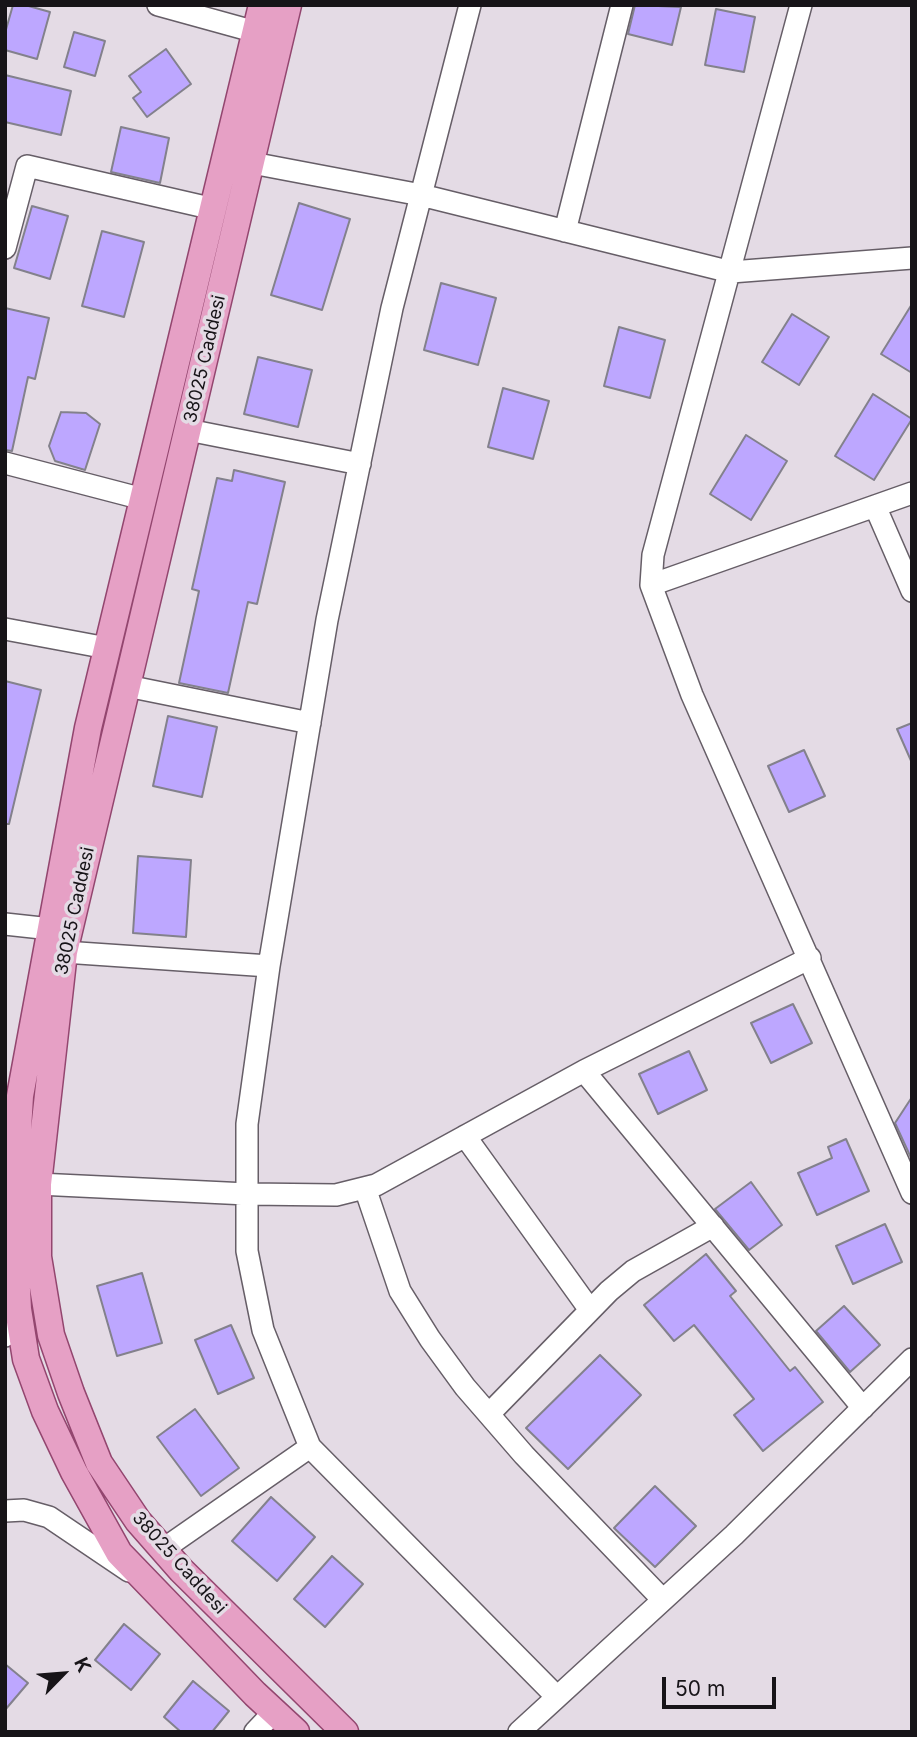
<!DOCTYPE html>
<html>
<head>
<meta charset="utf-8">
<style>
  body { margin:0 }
  #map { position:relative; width:917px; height:1737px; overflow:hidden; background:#e4dbe5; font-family:Inter,sans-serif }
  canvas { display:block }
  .frame { position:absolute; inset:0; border:7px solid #171418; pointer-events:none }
  .north { position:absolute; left:28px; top:1639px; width:70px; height:70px; -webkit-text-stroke:5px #e4dbe5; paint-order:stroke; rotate:65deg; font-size:19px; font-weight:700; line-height:28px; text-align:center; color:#171418 }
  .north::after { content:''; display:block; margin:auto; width:24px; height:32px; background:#171418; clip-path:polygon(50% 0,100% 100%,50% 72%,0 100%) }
  .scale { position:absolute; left:662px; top:1677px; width:114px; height:32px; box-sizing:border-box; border:4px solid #171418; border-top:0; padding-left:9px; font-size:21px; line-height:24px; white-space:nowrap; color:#171418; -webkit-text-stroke:5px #e4dbe5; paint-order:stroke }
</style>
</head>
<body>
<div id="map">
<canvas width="917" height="1737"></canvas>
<div class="frame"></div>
<div class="north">K</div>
<div class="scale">50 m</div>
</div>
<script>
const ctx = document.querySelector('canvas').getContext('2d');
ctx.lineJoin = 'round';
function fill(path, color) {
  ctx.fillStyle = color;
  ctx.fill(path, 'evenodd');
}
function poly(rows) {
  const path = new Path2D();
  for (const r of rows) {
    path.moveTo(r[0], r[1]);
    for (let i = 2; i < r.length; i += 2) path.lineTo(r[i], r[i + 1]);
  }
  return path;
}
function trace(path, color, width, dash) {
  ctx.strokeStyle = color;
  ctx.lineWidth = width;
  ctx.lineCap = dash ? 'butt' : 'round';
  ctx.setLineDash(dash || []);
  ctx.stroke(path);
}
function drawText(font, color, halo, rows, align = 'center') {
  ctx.font = font + ' Inter,sans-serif';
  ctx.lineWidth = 7;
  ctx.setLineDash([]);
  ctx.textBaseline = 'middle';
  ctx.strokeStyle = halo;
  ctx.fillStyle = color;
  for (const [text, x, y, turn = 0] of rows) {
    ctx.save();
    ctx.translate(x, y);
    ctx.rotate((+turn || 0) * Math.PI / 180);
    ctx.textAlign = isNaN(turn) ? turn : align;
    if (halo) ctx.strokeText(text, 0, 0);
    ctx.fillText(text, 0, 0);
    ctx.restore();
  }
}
const building = poly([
  [13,5,25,5,50,12,37,59,5,50,5,33,13,5],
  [635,5,681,7,672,45,628,34,635,5],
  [716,9,755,17,744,72,705,65,716,9],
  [74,32,105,41,95,76,64,67,74,32],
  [166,49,191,84,147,117,133,98,141,92,129,76,166,49],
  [5,75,71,91,61,135,5,122,5,75],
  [121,127,169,138,160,183,111,172,121,127],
  [299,203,350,219,322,310,271,295,299,203],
  [32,206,68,216,50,279,14,268,32,206],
  [102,231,144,242,124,317,82,306,102,231],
  [441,283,496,298,478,365,424,350,441,283],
  [912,304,912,373,881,354,912,304],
  [5,308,49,318,35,379,28,377,12,451,5,450,5,308],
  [792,314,829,337,799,385,762,362,792,314],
  [619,327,665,340,650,398,604,386,619,327],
  [258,357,312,370,298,427,244,414,258,357],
  [503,388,549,401,533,459,488,447,503,388],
  [873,394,912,419,874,480,835,456,873,394],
  [61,412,86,413,100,424,85,470,55,461,49,446,61,412],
  [746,435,787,461,751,520,710,494,746,435],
  [234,470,285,482,257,604,248,602,228,693,179,683,199,591,192,589,217,478,232,481,234,470],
  [5,681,41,690,9,824,5,824,5,681],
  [168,716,217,727,202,797,153,786,168,716],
  [912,723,912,763,897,729,912,723],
  [804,750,825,796,789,812,768,766,804,750],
  [138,856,191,860,186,937,133,933,138,856],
  [793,1004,812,1043,771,1063,751,1023,793,1004],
  [689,1051,707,1090,658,1114,639,1074,689,1051],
  [912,1097,912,1160,895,1123,912,1097],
  [846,1139,869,1191,817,1215,798,1173,832,1158,828,1147,846,1139],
  [751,1182,782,1225,749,1250,715,1209,751,1182],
  [885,1224,902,1262,853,1284,836,1246,885,1224],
  [706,1254,736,1291,730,1296,790,1371,795,1367,823,1402,763,1451,734,1415,754,1399,694,1325,674,1341,644,1305,706,1254],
  [142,1273,162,1343,117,1356,97,1286,142,1273],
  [844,1306,880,1345,850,1372,816,1331,844,1306],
  [231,1325,254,1378,218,1394,195,1340,231,1325],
  [600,1355,641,1395,568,1469,526,1428,600,1355],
  [195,1409,239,1468,201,1496,157,1437,195,1409],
  [655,1486,696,1526,655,1567,614,1528,655,1486],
  [271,1497,315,1537,277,1581,232,1541,271,1497],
  [332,1556,363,1584,325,1627,294,1599,332,1556],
  [124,1624,160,1654,131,1690,95,1660,124,1624],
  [5,1664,28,1683,5,1710,5,1664],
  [193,1681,229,1711,212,1732,181,1732,164,1717,193,1681]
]);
fill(building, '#bda7ff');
trace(building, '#83818c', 2);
const minor = poly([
  [158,5,256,32],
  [470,5,392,308,327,620,269,966,247,1124,247,1251,263,1330,310,1447,557,1697],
  [801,5,653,555,651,585,692,695,912,1193],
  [252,163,421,195,731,272,912,258],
  [565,231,622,5],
  [5,248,27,166,214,209],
  [188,430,360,464],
  [5,463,143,499],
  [875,506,912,591],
  [651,585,912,493],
  [5,629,107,648],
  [127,686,310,723],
  [5,924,51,929],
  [64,952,269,966],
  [584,1071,863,1408],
  [465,1136,590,1310],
  [38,1184,247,1194,336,1195,376,1185,584,1071,810,958],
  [365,1188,400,1291,430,1339,465,1387,524,1455,663,1600],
  [5,1336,10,1294],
  [489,1414,609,1291,633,1271,713,1226],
  [5,1511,24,1510,49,1517,129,1571],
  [162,1550,310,1447],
  [255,1732,274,1712],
  [519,1732,734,1535,912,1359]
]);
const major = poly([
  [262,5,88,728,20,1096,13,1214,18,1309,26,1359,45,1411,74,1472,119,1553,255,1694,296,1732],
  [288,5,64,952,38,1184,38,1257,51,1335,71,1393,99,1463,138,1521,181,1570,345,1732]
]);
trace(minor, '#665e67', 24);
trace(major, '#93466f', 29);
trace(minor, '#fff', 21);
trace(major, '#e6a0c5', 26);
drawText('18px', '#171418', '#e4dbe5', [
  ["38025 Caddesi",205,359,-77],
  ["38025 Caddesi",75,911,-78],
  ["38025 Caddesi",179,1563,48]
]);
</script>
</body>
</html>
